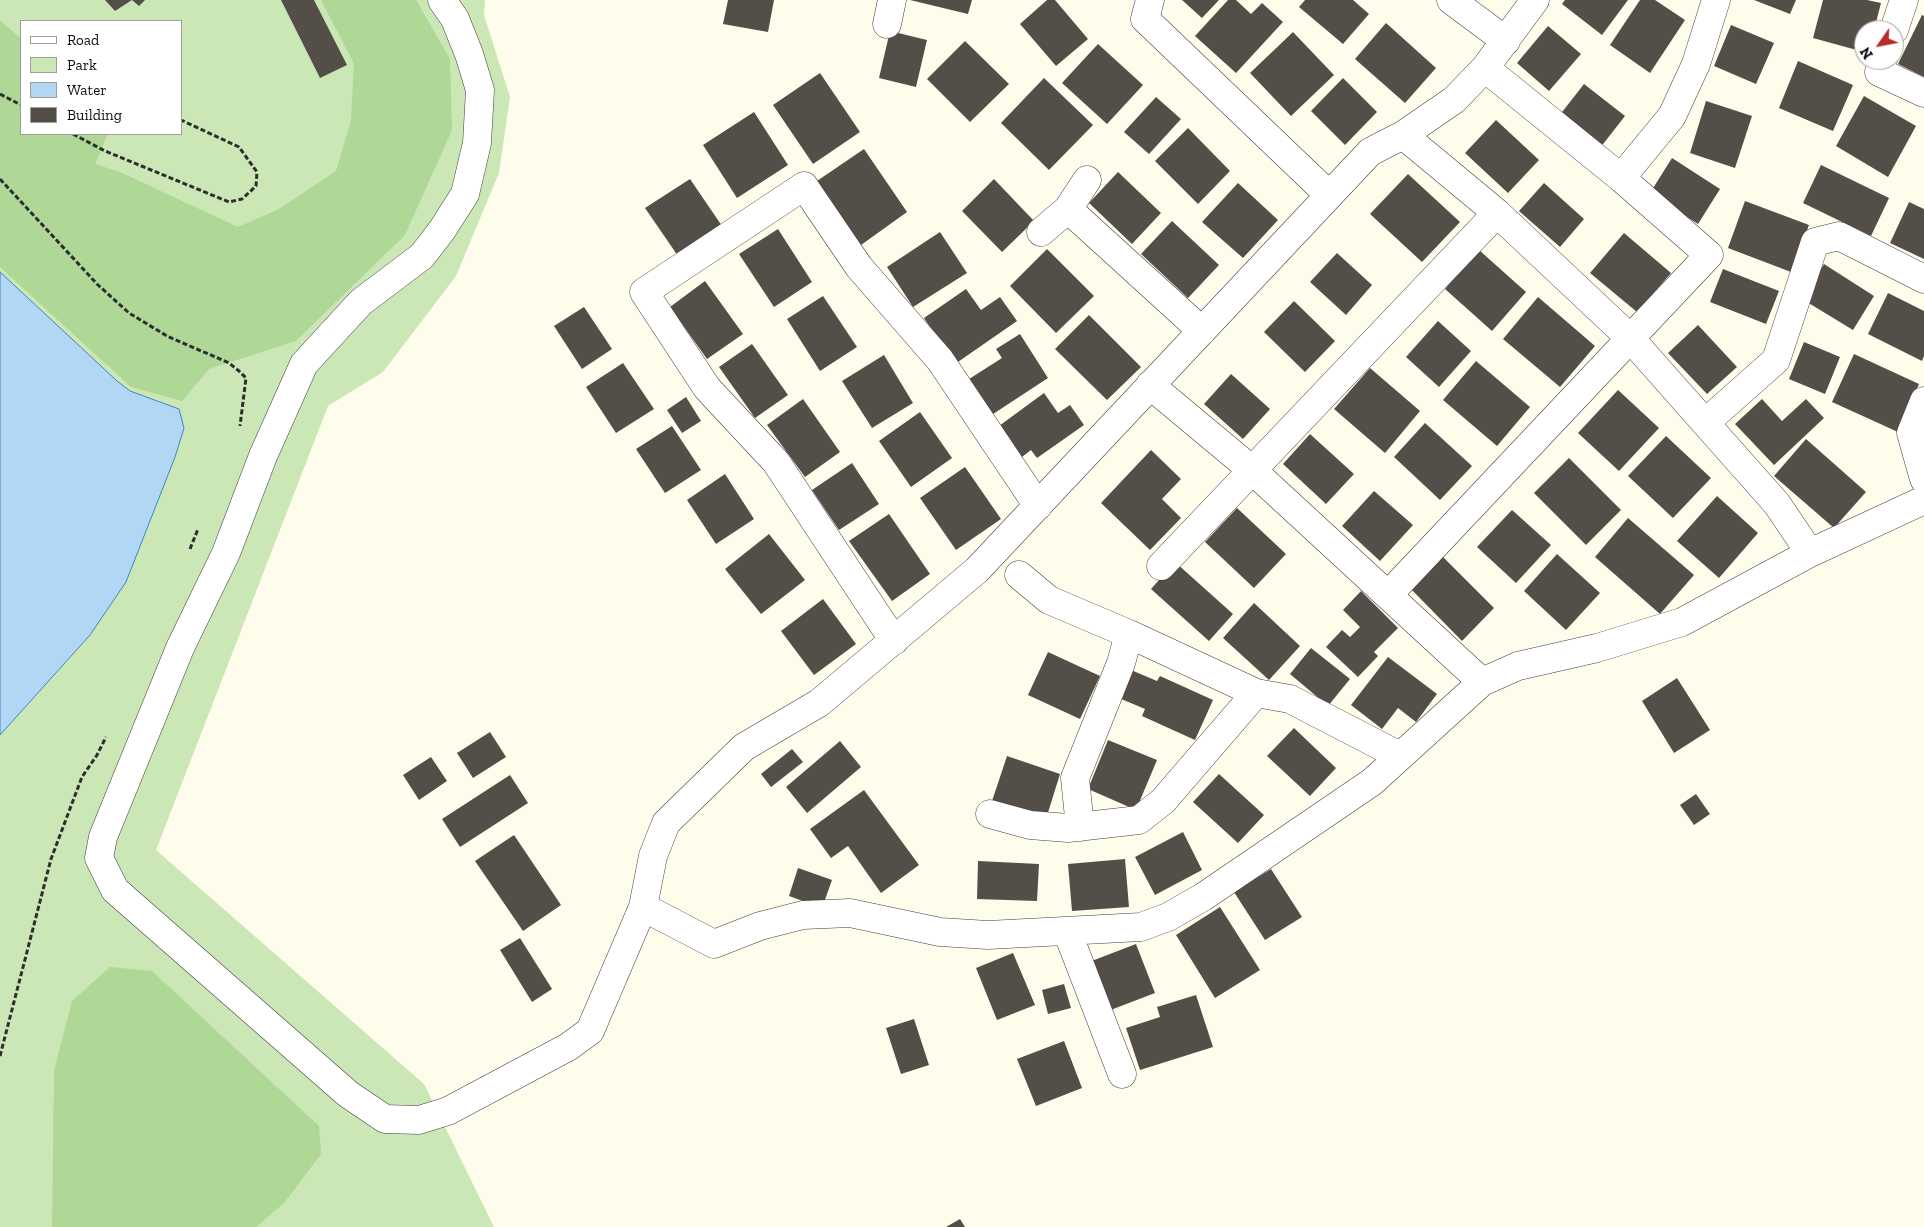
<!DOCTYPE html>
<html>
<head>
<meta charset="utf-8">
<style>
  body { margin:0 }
  #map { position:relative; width:1924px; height:1227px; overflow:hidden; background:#fefceb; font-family:"Zilla Slab",serif }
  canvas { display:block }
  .legend { position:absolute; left:20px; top:20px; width:162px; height:115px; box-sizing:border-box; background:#fff; border:1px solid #9e9e9e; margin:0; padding:6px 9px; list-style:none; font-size:15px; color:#0c0c0c }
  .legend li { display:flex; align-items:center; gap:10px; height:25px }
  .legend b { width:25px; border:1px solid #9e9e9e }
  .north { position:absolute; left:1854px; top:20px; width:50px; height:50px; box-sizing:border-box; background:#fff; border:1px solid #9e9e9e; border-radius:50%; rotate:237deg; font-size:14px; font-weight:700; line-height:20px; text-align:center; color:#0c0c0c }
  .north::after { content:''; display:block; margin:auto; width:18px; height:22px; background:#b72c29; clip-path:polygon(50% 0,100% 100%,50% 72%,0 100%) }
</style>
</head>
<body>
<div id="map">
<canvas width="1924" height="1227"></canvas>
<ul class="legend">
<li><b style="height:6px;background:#fff"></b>Road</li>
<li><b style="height:14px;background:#cce7b6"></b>Park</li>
<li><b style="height:14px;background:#b2d7f4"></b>Water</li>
<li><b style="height:14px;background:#544e48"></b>Building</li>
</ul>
<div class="north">N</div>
</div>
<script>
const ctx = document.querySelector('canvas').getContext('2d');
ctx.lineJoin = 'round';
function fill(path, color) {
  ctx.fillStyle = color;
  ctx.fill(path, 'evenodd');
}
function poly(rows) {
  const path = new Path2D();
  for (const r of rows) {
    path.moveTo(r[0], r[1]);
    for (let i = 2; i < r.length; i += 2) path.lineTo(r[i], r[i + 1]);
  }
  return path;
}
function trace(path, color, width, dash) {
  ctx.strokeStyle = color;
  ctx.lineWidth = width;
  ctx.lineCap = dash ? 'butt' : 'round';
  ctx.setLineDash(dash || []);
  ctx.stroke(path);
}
fill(poly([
  [0,0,485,0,484,15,510,97,499,173,456,276,383,372,328,406,156,850,424,1084,494,1227,0,1227],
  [21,21,181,21,181,134,21,134]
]), '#cce7b6');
fill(poly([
  [321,0,416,0,450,59,452,130,405,235,296,341,209,369,182,401,131,387,0,267,0,20,21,39,21,134,108,134,95,164,120,172,238,227,279,209,336,171,351,120,354,64],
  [110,967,152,971,319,1126,321,1154,284,1203,256,1227,52,1227,54,1071,72,1001]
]), '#afd796');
const water = poly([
  [0,272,117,381,130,391,179,409,184,428,175,457,126,582,90,635,0,735,0,272]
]);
fill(water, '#b2d7f4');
trace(water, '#3b86c8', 1);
fill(poly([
  [105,0,132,0,115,11],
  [132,0,145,0,139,6],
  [281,0,314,0,347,65,320,78],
  [728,0,774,0,768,32,723,24],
  [910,0,972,0,968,14],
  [1047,0,1055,0,1088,39,1056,66,1020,24],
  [1182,0,1219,0,1202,18],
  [1228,0,1236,0,1251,14,1262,3,1283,22,1236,73,1195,36],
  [1305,0,1353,0,1369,14,1343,44,1299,7],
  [1565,0,1628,0,1602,35,1562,4],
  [1640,0,1655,0,1685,20,1650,73,1610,45],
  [1754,0,1796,0,1790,14],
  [1823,0,1867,0,1881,3,1874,30,1864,30,1864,52,1813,38],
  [1922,15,1924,16,1924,77,1898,64],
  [1386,23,1436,68,1405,103,1355,59],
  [1731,25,1774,43,1756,84,1714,66],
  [1548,26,1581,54,1549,91,1517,63],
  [890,31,927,40,916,87,879,78],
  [1293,32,1334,75,1291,116,1250,73],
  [965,41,1009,84,970,122,927,79],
  [1098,44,1143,85,1107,124,1062,83],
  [1798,61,1853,85,1833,131,1779,108],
  [820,73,860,132,813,164,773,105],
  [1044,78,1093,125,1049,170,1001,123],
  [1343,78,1377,112,1345,145,1311,111],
  [1584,84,1625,116,1600,148,1559,116],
  [1864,96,1916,126,1888,177,1836,146],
  [1156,97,1181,119,1149,154,1124,132],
  [1706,101,1752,116,1735,168,1690,153],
  [754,112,788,165,737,198,703,145],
  [1496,120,1539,160,1508,193,1465,153],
  [1188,128,1230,171,1198,204,1155,161],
  [864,149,907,212,861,245,817,181],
  [1672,158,1720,189,1698,224,1650,193],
  [1821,165,1889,198,1871,236,1803,203],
  [1118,172,1161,213,1132,244,1089,203],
  [1408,174,1460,222,1422,262,1370,214],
  [690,179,722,226,678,256,645,208],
  [994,179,1034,221,1002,252,962,211],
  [1238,183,1278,220,1243,258,1202,222],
  [1544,183,1584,219,1560,247,1519,211],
  [1745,201,1809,225,1791,272,1728,248],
  [1909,202,1924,209,1924,259,1890,243],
  [1172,221,1219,265,1188,298,1141,254],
  [778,229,812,282,774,307,739,254],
  [940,232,967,273,913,307,887,267],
  [1624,233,1671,273,1637,312,1590,273],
  [1047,249,1094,296,1056,333,1010,286],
  [1479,250,1526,292,1492,331,1445,289],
  [1337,253,1372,285,1346,315,1310,282],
  [1824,264,1874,296,1853,330,1802,299],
  [1723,269,1779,291,1766,324,1710,302],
  [705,281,743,334,707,359,670,307],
  [966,289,981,310,1000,297,1017,321,955,364,924,318],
  [1888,293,1924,311,1924,356,1922,361,1868,334],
  [823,296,857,347,820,371,787,319],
  [1538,297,1595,346,1560,387,1503,339],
  [1294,301,1335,341,1305,372,1264,332],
  [584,307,612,349,582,369,554,326],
  [1089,315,1141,367,1107,400,1055,349],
  [1438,321,1471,351,1439,387,1406,357],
  [1698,325,1737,367,1707,394,1668,353],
  [1020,334,1048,378,990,416,966,381,1002,358,996,349],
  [1804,342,1840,357,1825,394,1789,379],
  [752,344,788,395,755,418,719,367],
  [1854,354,1919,384,1898,432,1832,402],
  [884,355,913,403,872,428,842,381],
  [1476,361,1530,407,1497,446,1443,400],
  [623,363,654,409,616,433,586,387],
  [1370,368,1420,411,1385,453,1334,409],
  [1231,374,1270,409,1243,439,1204,404],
  [1618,390,1659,428,1619,471,1578,433],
  [1044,393,1058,413,1070,405,1084,425,1037,458,1031,450,1022,457,999,426],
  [686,397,701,421,682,433,667,410],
  [803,399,840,452,805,477,767,425],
  [1762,399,1782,421,1806,399,1824,418,1774,465,1735,424],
  [920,412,952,458,911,487,879,441],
  [1425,423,1472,466,1440,500,1394,457],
  [672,426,701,470,665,493,636,449],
  [1310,434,1354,474,1326,504,1283,464],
  [1666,436,1711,478,1673,518,1628,476],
  [1806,439,1866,492,1834,528,1774,476],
  [1151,450,1181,479,1162,499,1181,518,1150,550,1101,503],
  [1569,458,1621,510,1586,545,1534,493],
  [852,463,879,504,839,530,812,490],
  [965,467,1001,519,956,550,920,498],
  [725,474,754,519,716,544,687,500],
  [1374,491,1413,525,1380,561,1342,526],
  [1717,496,1758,533,1719,578,1677,541],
  [1237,508,1286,554,1254,588,1205,542],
  [1512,510,1551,545,1516,583,1477,547],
  [889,514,930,574,892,601,849,541],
  [1628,518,1694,575,1660,614,1595,557],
  [769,534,805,580,761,614,725,569],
  [1557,554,1600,593,1566,630,1524,591],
  [1443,557,1494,608,1462,641,1411,589],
  [1175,562,1233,614,1209,641,1151,589],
  [1361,591,1398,628,1374,652,1378,656,1358,677,1326,647,1342,630,1350,637,1360,627,1343,610],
  [823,599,856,644,814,675,781,631],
  [1254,603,1300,646,1269,680,1223,638],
  [1311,648,1350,679,1328,706,1290,674],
  [1048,652,1100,676,1080,719,1028,695],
  [1388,657,1437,694,1416,722,1398,708,1382,729,1351,705],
  [1131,670,1157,681,1160,676,1213,700,1195,740,1142,716,1145,709,1119,698],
  [1677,678,1710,730,1674,753,1642,701],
  [1294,728,1336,768,1310,796,1267,756],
  [490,732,506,757,473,778,457,753],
  [1108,740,1157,760,1136,810,1088,789],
  [840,741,861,767,807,813,786,787],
  [792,749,803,762,771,787,761,774],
  [1007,756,1060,774,1046,819,992,801],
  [431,757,447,781,419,800,403,775],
  [1219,774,1264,815,1238,843,1193,802],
  [510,775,528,803,460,847,442,819],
  [864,790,919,865,881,893,848,846,831,858,810,829],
  [1696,794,1710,814,1694,825,1680,805],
  [1183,832,1202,870,1155,895,1135,857],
  [514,835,561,905,523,931,475,861],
  [1125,859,1129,907,1072,911,1068,864],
  [978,861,1039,864,1037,901,977,899],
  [798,868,832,880,822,908,789,896],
  [1271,869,1302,917,1265,940,1234,892],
  [1220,907,1260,970,1215,998,1176,935],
  [520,938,552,989,532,1002,500,950],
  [1136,944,1155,993,1108,1011,1089,962],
  [1013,953,1035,1005,997,1020,976,968],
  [1064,984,1071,1008,1048,1014,1042,990],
  [1196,995,1213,1047,1140,1070,1126,1028,1160,1017,1157,1007],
  [914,1019,929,1065,901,1074,886,1028],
  [1064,1041,1082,1088,1036,1106,1017,1059],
  [960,1219,965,1227,946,1227]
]), '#544e48');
const minor = poly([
  [442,0,455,19,469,54,480,90,477,143,465,194,442,230,422,256,361,302,304,364,263,456,226,553,180,648,103,837,99,858,115,890,348,1094,385,1119,419,1120,448,1111,568,1047,590,1031,643,907,653,856,666,823,744,747,819,703,977,570,1370,152,1403,135,1454,100,1485,68,1535,0],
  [1150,0,1145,19,1329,195],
  [1451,0,1506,41],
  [887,24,892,0],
  [1894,30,1904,0],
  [1883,60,1879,72,1924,93],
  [1485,68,1621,178,1672,116,1696,64,1716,0],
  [1403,135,1497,213,1630,338,1777,504,1810,553],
  [1068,209,1087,180],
  [1041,232,1068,209,1202,331],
  [1150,385,1252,470,1482,682],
  [1924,401,1911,433,1924,479],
  [1705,423,1776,360,1815,242,1839,236,1924,279],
  [1161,566,1497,213],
  [1019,575,1049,600,1129,634,1256,693,1290,699,1400,756],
  [1388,595,1709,255,1621,178],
  [894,641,776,462,707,388,644,292,804,186,859,267,940,360,1038,506],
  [990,814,1030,825,1068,828,1139,820,1163,801,1256,693],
  [1080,827,1075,778,1121,663,1129,634],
  [643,907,714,944,760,926,803,915,850,913,940,932,988,935,1141,927,1168,917,1203,897,1372,782,1482,682,1518,666,1597,648,1682,622,1810,553,1924,500],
  [1067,931,1122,1074]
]);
trace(minor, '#3f3f3f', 29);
trace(poly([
  [0,94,21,105],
  [73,134,105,151,229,202,242,199,256,186,257,172,239,147,181,120],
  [0,179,97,284,129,313,167,336,229,363,239,371,246,378,240,426],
  [190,549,198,529],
  [0,1056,51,859,82,777,97,755,106,737]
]), '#2e2e2e', 3, [5, 2.5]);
trace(minor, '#fff', 28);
</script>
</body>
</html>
